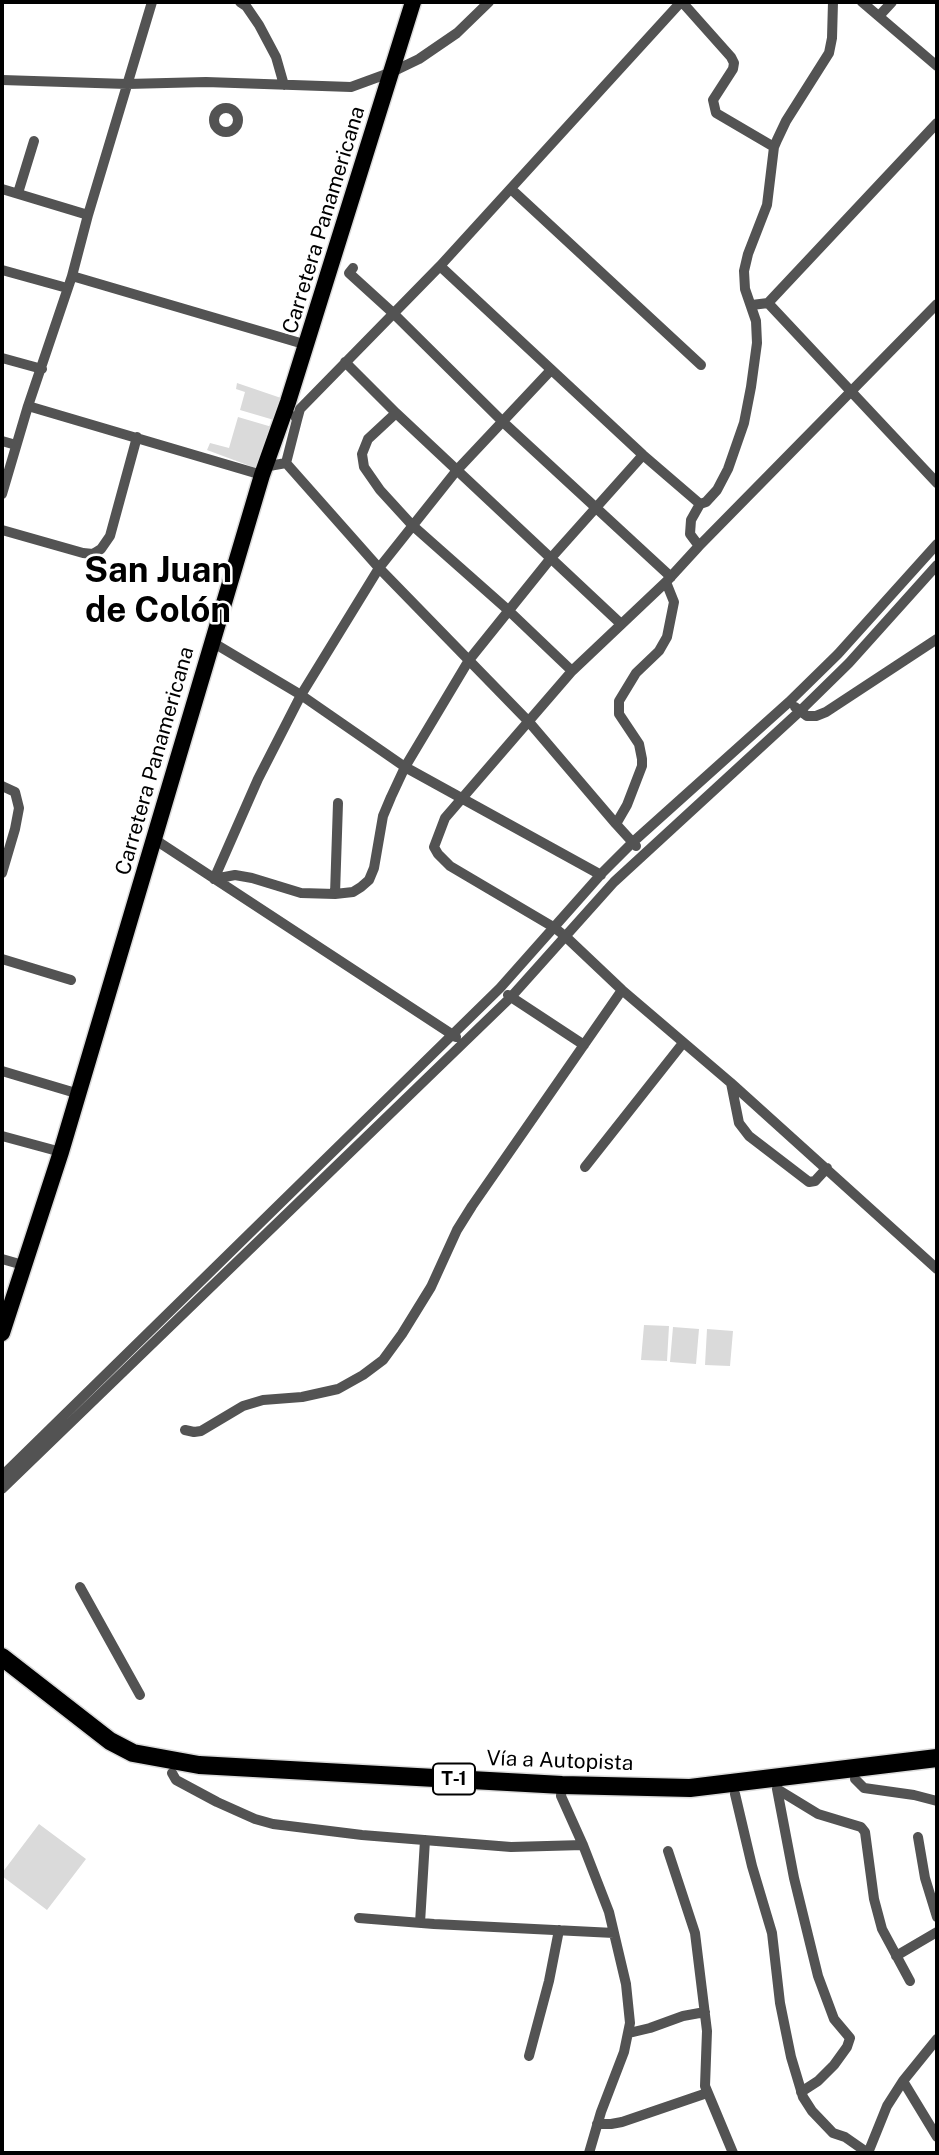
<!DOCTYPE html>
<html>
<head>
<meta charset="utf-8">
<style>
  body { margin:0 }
  #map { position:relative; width:939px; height:2155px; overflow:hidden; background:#fff; font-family:"Public Sans",sans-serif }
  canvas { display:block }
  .frame { position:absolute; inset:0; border:4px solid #000; pointer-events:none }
</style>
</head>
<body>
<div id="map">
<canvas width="939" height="2155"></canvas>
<div class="frame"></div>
</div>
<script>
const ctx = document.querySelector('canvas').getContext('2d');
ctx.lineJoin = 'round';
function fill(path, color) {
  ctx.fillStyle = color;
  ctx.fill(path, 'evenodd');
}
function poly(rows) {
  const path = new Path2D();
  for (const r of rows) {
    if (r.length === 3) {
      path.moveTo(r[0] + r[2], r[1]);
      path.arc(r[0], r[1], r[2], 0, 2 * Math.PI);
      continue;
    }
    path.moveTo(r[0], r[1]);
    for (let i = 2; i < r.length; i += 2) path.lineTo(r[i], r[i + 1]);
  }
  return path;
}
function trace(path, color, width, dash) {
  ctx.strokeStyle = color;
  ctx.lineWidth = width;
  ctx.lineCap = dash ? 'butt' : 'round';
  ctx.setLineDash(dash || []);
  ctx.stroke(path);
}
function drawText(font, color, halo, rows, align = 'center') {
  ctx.font = font + ' "Public Sans",sans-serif';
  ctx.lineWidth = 5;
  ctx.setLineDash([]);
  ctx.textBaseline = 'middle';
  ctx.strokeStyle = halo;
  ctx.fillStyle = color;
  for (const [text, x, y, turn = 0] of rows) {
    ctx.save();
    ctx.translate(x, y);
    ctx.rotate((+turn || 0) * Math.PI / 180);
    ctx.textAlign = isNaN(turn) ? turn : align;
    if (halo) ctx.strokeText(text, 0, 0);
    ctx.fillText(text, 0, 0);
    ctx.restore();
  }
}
fill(poly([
  [237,383,281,398,274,420,240,410,245,392,236,389],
  [238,417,272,427,258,469,207,450,210,443,229,448],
  [644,1325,669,1326,667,1361,641,1360],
  [673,1327,699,1329,696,1364,670,1362],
  [707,1329,733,1331,730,1366,705,1365],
  [39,1824,86,1859,47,1910,2,1876,2,1873]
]), '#dadada');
const primary = poly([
  [2,1333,61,1152,262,475,288,402,413,2]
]);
const trunk = poly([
  [2,1657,110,1741,133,1753,199,1765,562,1785,690,1788,937,1758]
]);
trace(primary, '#dbdbdb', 19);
trace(trunk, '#dbdbdb', 21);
trace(poly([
  [240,2,246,6,259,25,276,57,284,85],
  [682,2,731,57,734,63,733,69,713,100,716,113,774,147],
  [862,2,937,66],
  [879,16,892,2],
  [2,80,127,84,206,82,351,87,392,72,419,59,457,33,489,2],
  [226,120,12],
  [2,189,88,215],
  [511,189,701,365],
  [18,193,34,141],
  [440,266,643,455,700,504],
  [353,268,349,273,393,313,503,422,671,577],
  [2,270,67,288],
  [72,276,307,345],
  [768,303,937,483],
  [937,304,699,546,666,582,572,671,445,818,434,847,438,854,450,866,555,928,566,937,622,990,731,1083,937,1269],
  [752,305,768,303,937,123],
  [2,358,42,369],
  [345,362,396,413,621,624],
  [28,406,262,475],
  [396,413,368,439,362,454,364,467,380,490,412,525,508,610,572,671],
  [297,420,300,409,440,266,681,2],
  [2,441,16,445],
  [286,463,379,568,529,722,616,824,636,846],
  [266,464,269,466,286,463,297,420,295,416],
  [2,494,28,406,72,276,88,215,152,2],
  [2,530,83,553,93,554,101,549,110,536,137,437],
  [699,546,690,534,691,520,700,504,706,502,717,490,728,469,744,423,751,387,757,343,756,321,745,289,744,271,748,254,767,205,774,147,777,140,786,121,829,53,832,38,833,2],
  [212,642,301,695,405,767,601,875],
  [795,707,807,716,816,716,826,712,937,639],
  [2,786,15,792,19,808,15,829,2,873],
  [616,824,627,805,642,766,642,759,639,744,619,714,619,701,636,673,659,651,667,637,674,602,666,582],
  [154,839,456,1037],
  [214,879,235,875,252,878,301,893,335,894,353,892,361,887,369,880,374,868,383,816,391,797,405,767,469,660,551,558,643,455],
  [214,879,258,779,301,695,379,568,457,470,551,370],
  [335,894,338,803],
  [2,959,71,980],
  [508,995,584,1045],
  [2,1071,79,1094],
  [731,1083,739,1123,749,1136,809,1182,815,1181,827,1168],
  [2,1136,61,1152],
  [585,1167,683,1043],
  [2,1259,23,1265],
  [185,1430,194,1432,201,1431,243,1406,263,1400,302,1397,338,1389,363,1375,383,1360,402,1334,431,1287,457,1230,472,1206,622,990],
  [2,1476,500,988,603,872,633,842,789,702,838,654,937,544],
  [2,1489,511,997,614,882,799,712,849,663,937,565],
  [80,1587,140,1695],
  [172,1773,176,1780,217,1802,255,1819,273,1824,362,1835,511,1847,583,1845],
  [855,1779,864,1788,914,1795,937,1801],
  [562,1785,561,1796,583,1845,609,1912,626,1984,630,2023,624,2052,601,2112,589,2153],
  [777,1789,794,1878,818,1976,834,2019,850,2038,847,2047,834,2065,818,2081,801,2092],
  [777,1789,818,1814,851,1824,861,1827,865,1832,874,1899,882,1929,910,1981],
  [735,1794,752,1866,772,1933,780,2003,791,2057,803,2097,812,2111,833,2133,845,2137,868,2153],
  [918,1837,925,1878,937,1917],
  [668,1851,695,1933,707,2031,705,2086,733,2153],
  [359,1918,434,1924,614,1933],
  [420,1923,425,1840],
  [896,1956,937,1932],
  [629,2033,650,2028,683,2016,705,2012],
  [529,2056,549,1981,559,1930],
  [903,2081,937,2137],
  [597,2124,611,2124,622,2122,707,2093],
  [868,2153,887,2106,903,2081,937,2039]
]), '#535353', 10);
trace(primary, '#000', 16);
trace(trunk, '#000', 18);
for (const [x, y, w] of [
  [454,1779,42]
]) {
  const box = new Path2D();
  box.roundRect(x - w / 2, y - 15.5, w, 31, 5);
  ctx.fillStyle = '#fff';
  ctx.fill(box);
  trace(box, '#000', 2);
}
drawText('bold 19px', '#000', null, [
  ["T-1",454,1779]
]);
drawText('21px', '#000', '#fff', [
  ["Carretera Panamericana",324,220,-73],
  ["Carretera Panamericana",155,761,-74],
  ["Vía a Autopista",560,1761,2]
]);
drawText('bold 35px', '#000', '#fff', [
  ["San Juan",158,571],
  ["de Colón",158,611]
]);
</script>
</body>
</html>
